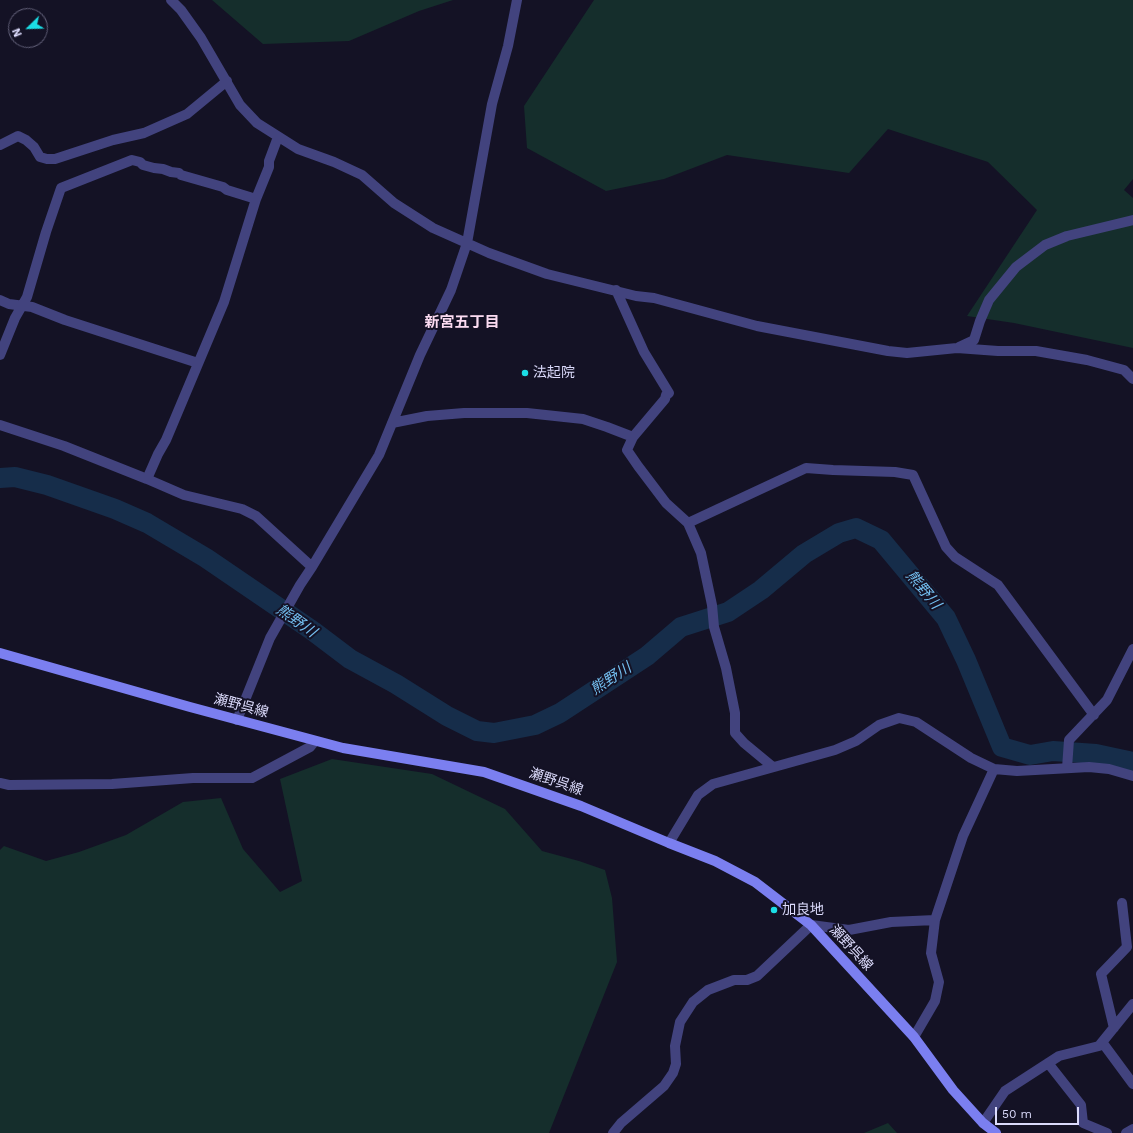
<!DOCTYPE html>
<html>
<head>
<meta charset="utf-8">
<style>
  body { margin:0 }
  #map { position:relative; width:1133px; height:1133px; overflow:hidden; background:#141225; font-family:"Work Sans",sans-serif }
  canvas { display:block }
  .north { position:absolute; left:8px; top:8px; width:40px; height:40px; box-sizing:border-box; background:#141225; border:1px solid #64627b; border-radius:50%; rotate:247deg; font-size:11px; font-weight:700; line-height:16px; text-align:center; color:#dbdafb }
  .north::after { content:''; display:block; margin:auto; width:14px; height:18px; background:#1bdee6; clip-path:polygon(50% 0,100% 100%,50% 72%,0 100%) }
  .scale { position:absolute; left:995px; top:1107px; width:84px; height:18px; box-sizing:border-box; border:2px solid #dbdafb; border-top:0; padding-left:5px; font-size:12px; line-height:14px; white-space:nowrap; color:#dbdafb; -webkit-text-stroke:3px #141225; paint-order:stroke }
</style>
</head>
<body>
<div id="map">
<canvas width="1133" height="1133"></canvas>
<div class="north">N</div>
<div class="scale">50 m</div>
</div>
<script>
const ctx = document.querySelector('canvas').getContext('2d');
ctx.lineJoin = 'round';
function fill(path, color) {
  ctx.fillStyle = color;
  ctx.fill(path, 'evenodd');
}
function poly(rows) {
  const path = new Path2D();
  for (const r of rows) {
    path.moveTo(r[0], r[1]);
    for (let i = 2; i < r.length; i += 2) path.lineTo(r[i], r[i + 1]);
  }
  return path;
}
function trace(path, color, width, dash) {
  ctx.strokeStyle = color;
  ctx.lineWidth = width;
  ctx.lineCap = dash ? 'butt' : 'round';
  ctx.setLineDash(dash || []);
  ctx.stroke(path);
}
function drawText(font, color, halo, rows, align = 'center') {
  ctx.font = font + ' "Work Sans","Noto Sans JP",sans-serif';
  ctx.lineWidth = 4;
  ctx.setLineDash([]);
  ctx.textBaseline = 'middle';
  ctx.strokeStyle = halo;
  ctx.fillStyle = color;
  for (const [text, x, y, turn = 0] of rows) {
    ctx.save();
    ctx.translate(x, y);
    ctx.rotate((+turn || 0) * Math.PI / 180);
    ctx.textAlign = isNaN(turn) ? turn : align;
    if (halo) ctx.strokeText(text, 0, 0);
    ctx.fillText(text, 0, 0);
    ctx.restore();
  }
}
fill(poly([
  [212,0,453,0,419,11,349,41,263,44],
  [594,0,1133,0,1133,179,1124,190,1133,198,1133,348,1014,323,967,316,1037,210,988,162,888,129,849,173,727,155,664,179,606,191,527,148,524,106],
  [332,759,432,774,505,809,542,851,579,861,605,870,612,898,617,962,549,1133,0,1133,0,850,4,846,46,861,79,852,126,835,183,802,221,798,243,849,280,892,302,881,280,779],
  [888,1123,897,1133,864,1133]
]), '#152e2c');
trace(poly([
  [0,478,15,477,47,485,115,509,147,523,206,558,313,631,350,659,396,684,447,716,477,731,494,733,535,725,560,713,647,656,681,627,728,612,761,590,804,554,839,533,856,528,881,540,946,618,966,660,1002,747,1030,755,1053,751,1096,754,1133,762]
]), '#162d4a', 20);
trace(poly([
  [171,0,181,10,201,38,240,105,257,123,298,149,334,162,362,175,394,203,433,228,489,253,547,274,636,296,654,298,757,326,888,351,907,353,957,348,998,351,1036,351,1087,360,1124,370,1133,379],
  [0,145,18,136,26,140,34,147,40,157,47,159,55,159,113,140,144,133,187,114,227,81],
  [616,290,644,352,669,393,666,395,665,399,633,437,627,450,638,466,666,503,688,523,701,553,712,605,714,627,726,668,735,713,735,733,744,743,773,767],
  [0,300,9,304,32,307,65,320,198,363],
  [959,347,974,340,980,321,989,300,1016,267,1045,245,1067,236,1133,220],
  [0,355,15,318,27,297,46,232,61,188,132,160,140,162,143,165,154,168,163,169,171,172,179,173,181,175,223,187,227,190,256,199],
  [392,423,427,416,464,413,527,413,583,419,607,427,633,437],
  [0,425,64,446,147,479,184,495,242,509,256,516,312,567],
  [147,479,158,454,166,440,224,302,256,199,269,167,269,161,278,137],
  [688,523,806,468,833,470,895,472,913,475,946,547,955,557,998,585,1094,715],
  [237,720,270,638,300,585,312,567,379,455,420,355,451,290,467,243,492,104,508,46,517,0],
  [1067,768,1069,740,1107,700,1133,649],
  [0,783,9,785,112,784,193,778,252,778,310,747,315,741],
  [669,843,698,795,713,784,835,750,856,741,879,725,899,718,916,722,971,758,994,769,1017,771,1089,767,1109,769,1133,776],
  [1114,1028,1101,974,1127,947,1122,903],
  [914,1037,935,1001,939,982,931,953,935,920,963,836,994,769],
  [1102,1042,1133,1084],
  [1048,1063,1081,1105,1083,1123,1107,1133],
  [983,1123,1005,1091,1059,1056,1099,1046,1133,1004],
  [613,1133,621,1123,664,1086,673,1073,676,1064,675,1046,680,1022,693,1002,708,990,734,980,747,980,757,976,811,925,849,930,891,922,935,920],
  [1126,1133,1133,1129]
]), '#42437e', 10);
trace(poly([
  [0,653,190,707,343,748,484,772,581,806,669,843,715,861,755,882,811,925,914,1037,953,1090,983,1123,996,1133]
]), '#7b7ff0', 10);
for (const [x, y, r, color] of [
  [525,373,4,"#1bdee6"],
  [774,910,4,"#1bdee6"]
]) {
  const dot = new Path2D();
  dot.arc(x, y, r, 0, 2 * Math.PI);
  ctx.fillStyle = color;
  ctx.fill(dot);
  trace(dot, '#141225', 1.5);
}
drawText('14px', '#dbdafb', '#141225', [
  ["法起院",533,373],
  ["加良地",782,910]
], 'left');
drawText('14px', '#dbdafb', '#141225', [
  ["瀬野呉線",241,706,15],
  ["瀬野呉線",556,782,19],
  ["瀬野呉線",851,948,47]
]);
drawText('bold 15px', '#fbdbf1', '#141225', [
  ["新宮五丁目",462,323]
]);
drawText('italic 15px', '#73beef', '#141225', [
  ["熊野川",923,590,50],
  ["熊野川",296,621,35],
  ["熊野川",611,679,-33]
]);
</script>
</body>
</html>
